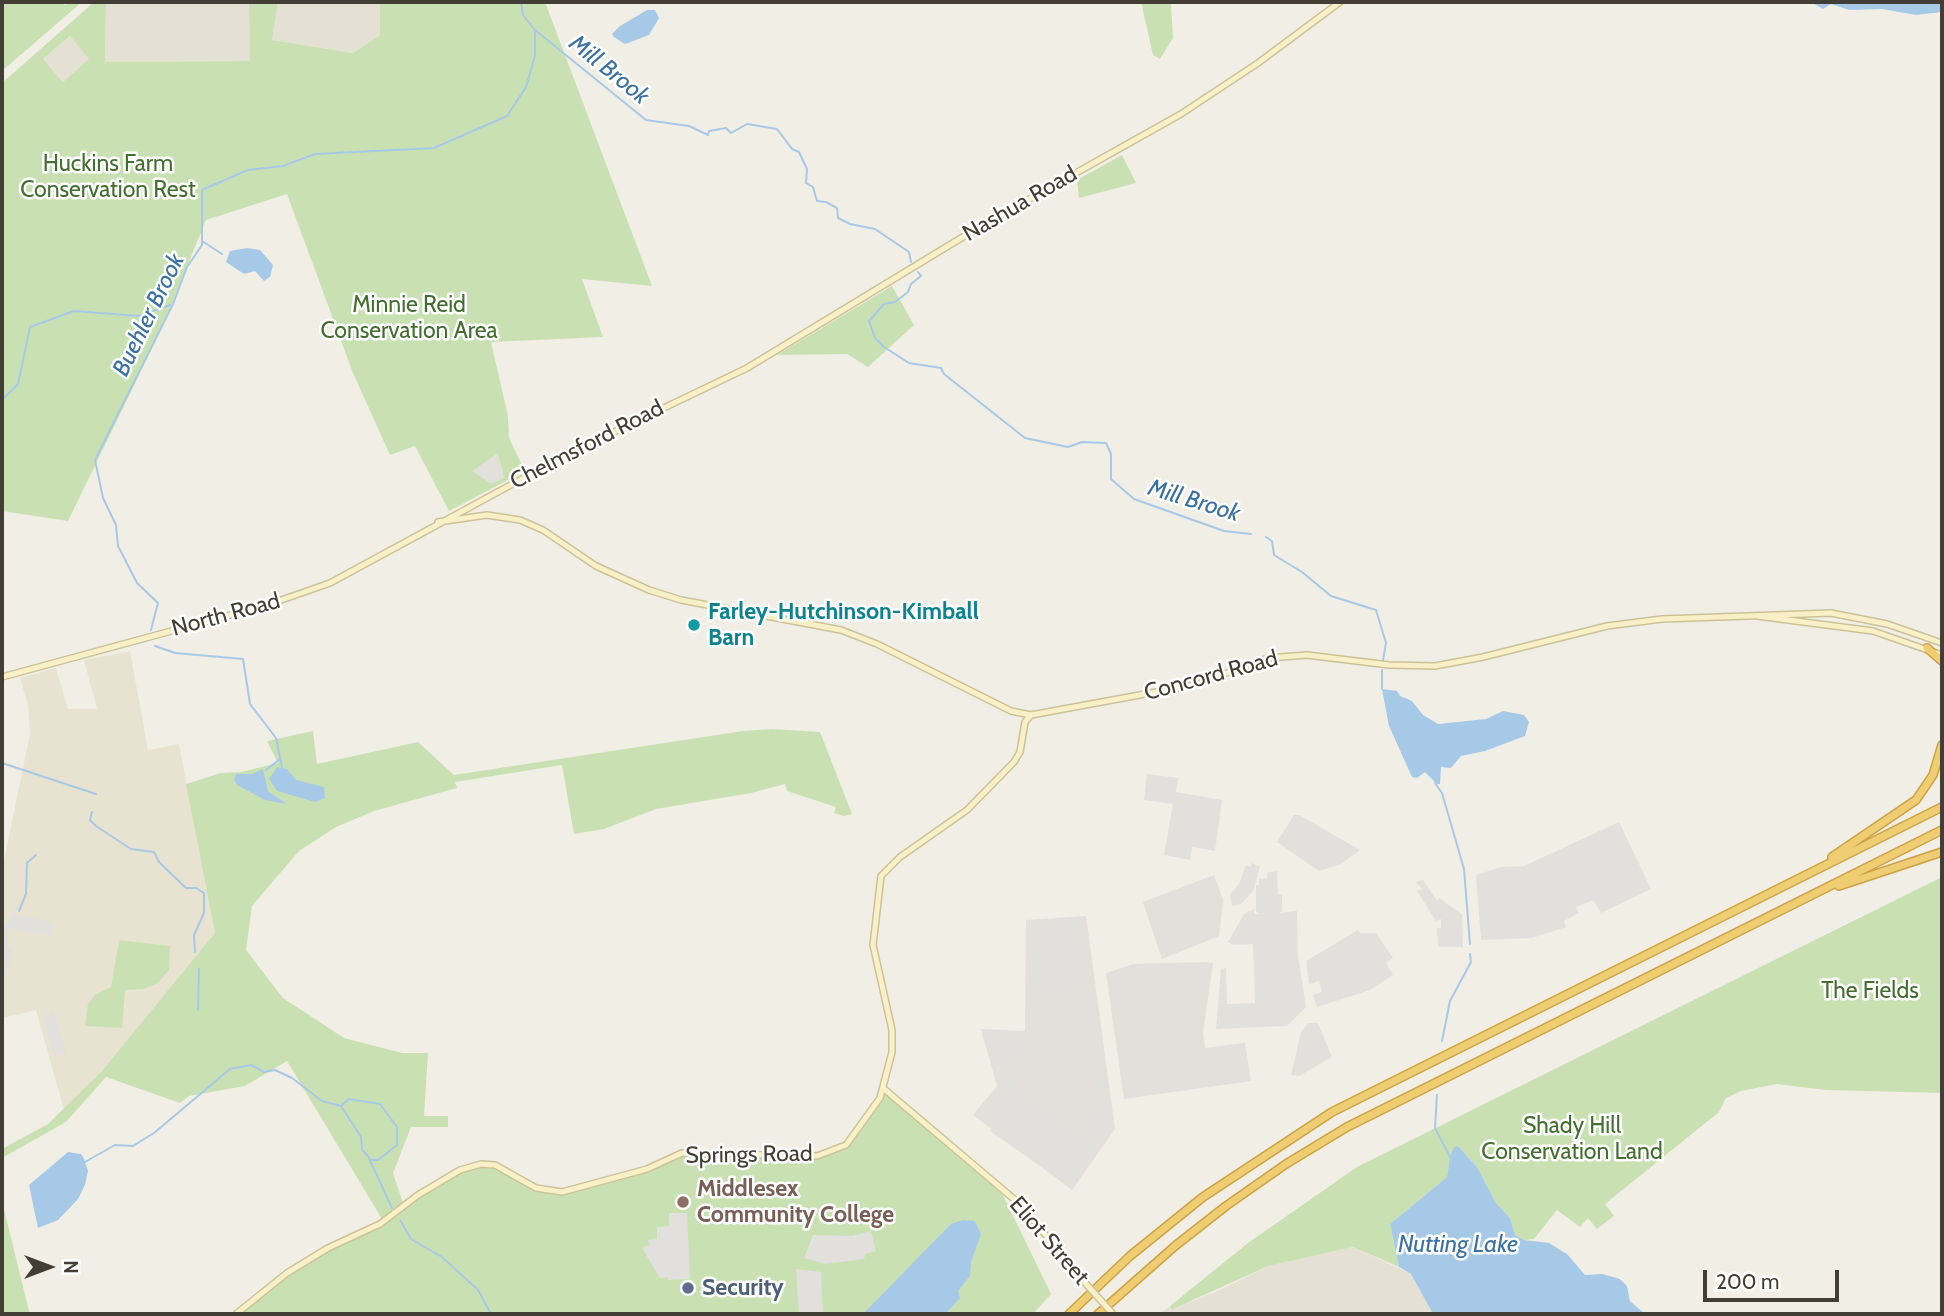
<!DOCTYPE html>
<html>
<head>
<meta charset="utf-8">
<style>
  body { margin:0 }
  #map { position:relative; width:1944px; height:1316px; overflow:hidden; background:#f1eee5; font-family:Cabin,sans-serif }
  canvas { display:block }
  .frame { position:absolute; inset:0; border:4px solid #423e35; pointer-events:none }
  .north { position:absolute; left:14px; top:1232px; width:70px; height:70px; -webkit-text-stroke:5px #fff; paint-order:stroke; rotate:90deg; font-size:19px; font-weight:700; line-height:28px; text-align:center; color:#423e35 }
  .north::after { content:''; display:block; margin:auto; width:24px; height:32px; background:#423e35; clip-path:polygon(50% 0,100% 100%,50% 72%,0 100%) }
  .scale { position:absolute; left:1703px; top:1270px; width:136px; height:32px; box-sizing:border-box; border:4px solid #423e35; border-top:0; padding-left:9px; font-size:21px; line-height:24px; white-space:nowrap; color:#423e35; -webkit-text-stroke:5px #fff; paint-order:stroke }
</style>
</head>
<body>
<div id="map">
<canvas width="1944" height="1316"></canvas>
<div class="frame"></div>
<div class="north">N</div>
<div class="scale">200 m</div>
</div>
<script>
const ctx = document.querySelector('canvas').getContext('2d');
ctx.lineJoin = 'round';
function fill(path, color) {
  ctx.fillStyle = color;
  ctx.fill(path, 'evenodd');
}
function poly(rows) {
  const path = new Path2D();
  for (const r of rows) {
    path.moveTo(r[0], r[1]);
    for (let i = 2; i < r.length; i += 2) path.lineTo(r[i], r[i + 1]);
  }
  return path;
}
function trace(path, color, width, dash) {
  ctx.strokeStyle = color;
  ctx.lineWidth = width;
  ctx.lineCap = dash ? 'butt' : 'round';
  ctx.setLineDash(dash || []);
  ctx.stroke(path);
}
function drawText(font, color, halo, rows, align = 'center') {
  ctx.font = font + ' Cabin,sans-serif';
  ctx.lineWidth = 5;
  ctx.setLineDash([]);
  ctx.textBaseline = 'middle';
  ctx.strokeStyle = halo;
  ctx.fillStyle = color;
  for (const [text, x, y, turn = 0] of rows) {
    ctx.save();
    ctx.translate(x, y);
    ctx.rotate((+turn || 0) * Math.PI / 180);
    ctx.textAlign = isNaN(turn) ? turn : align;
    if (halo) ctx.strokeText(text, 0, 0);
    ctx.fillText(text, 0, 0);
    ctx.restore();
  }
}
fill(poly([
  [106,2,249,2,250,61,105,62],
  [278,2,380,2,380,35,353,53,272,40],
  [70,36,90,59,63,82,43,59],
  [1353,1247,1411,1274,1433,1314,1160,1314,1170,1306,1170,1310,1222,1289,1268,1266]
]), '#e4e0d4');
fill(poly([
  [1214,875,1223,900,1219,936,1162,959,1143,902],
  [1086,916,1115,1129,1072,1190,973,1115,997,1086,981,1029,1025,1031,1026,920],
  [1207,962,1213,963,1203,1033,1205,1048,1245,1043,1251,1081,1124,1099,1106,973,1133,964]
]), '#e3dfda');
fill(poly([
  [130,651,148,750,179,744,215,933,123,1049,64,1110,36,1010,2,1018,2,870,30,734,28,705,20,678,56,668,68,709,97,709,84,660]
]), '#e8e3d0');
fill(poly([
  [2,2,60,2,65,5,69,2,82,2,2,71],
  [94,2,106,2,105,62,250,61,249,2,278,2,272,40,353,53,380,35,380,2,545,2,652,286,582,279,603,337,491,342,508,416,509,438,525,471,449,511,415,446,390,455,353,373,287,194,206,220,161,330,68,521,2,511,2,83],
  [70,36,89,59,63,82,43,59],
  [1141,2,1170,2,1171,6,1173,38,1160,59,1153,55],
  [1122,155,1136,183,1079,198,1077,180],
  [892,286,914,325,868,367,847,354,777,355],
  [772,729,820,732,852,814,844,816,834,813,836,807,787,791,785,784,751,793,656,809,604,829,574,834,562,765,455,782,457,788,374,811,336,827,299,851,252,906,246,950,283,998,344,1038,402,1053,428,1053,424,1116,448,1116,448,1127,411,1127,393,1173,403,1203,382,1219,287,1061,245,1086,189,1096,180,1103,106,1077,66,1122,2,1158,2,1149,48,1124,102,1071,215,933,186,784,221,773,241,772,278,763,267,741,313,731,317,764,418,742,454,775,743,731],
  [1942,877,1942,1093,1826,1090,1777,1084,1741,1091,1726,1098,1719,1112,1605,1204,1614,1216,1597,1229,1588,1218,1580,1227,1557,1210,1534,1239,1524,1240,1515,1235,1510,1218,1496,1203,1477,1167,1458,1146,1450,1157,1447,1177,1390,1224,1399,1267,1353,1247,1268,1266,1171,1310,1170,1306,1248,1243,1357,1167],
  [119,940,170,946,169,970,158,983,144,989,125,990,122,1028,85,1026,88,1004,95,995,111,987],
  [883,1088,999,1187,1051,1294,1033,1314,236,1314,288,1273,328,1248,380,1224,437,1182,481,1164,495,1165,529,1184,562,1192,647,1169,682,1153,817,1156,841,1149,873,1111],
  [2,1201,29,1311,30,1314,2,1314]
]), '#c9e1b2');
fill(poly([
  [498,453,504,478,492,484,472,471],
  [1147,774,1178,778,1176,792,1222,800,1215,851,1192,847,1190,860,1164,855,1173,804,1144,800],
  [1294,815,1299,815,1360,850,1341,864,1319,871,1277,842],
  [1619,822,1651,889,1601,913,1593,900,1576,907,1579,913,1564,921,1566,927,1532,938,1481,940,1476,875,1501,867,1524,866],
  [1252,863,1260,867,1253,891,1241,904,1232,906,1230,894,1239,884,1246,865,1250,867],
  [1277,871,1278,894,1282,895,1282,911,1279,913,1297,911,1298,956,1306,1007,1287,1026,1216,1029,1221,969,1226,968,1227,1004,1255,1003,1253,944,1233,945,1228,942,1244,914,1254,909,1254,914,1261,914,1256,912,1256,885,1259,885,1259,879,1267,878,1267,873],
  [1423,880,1437,901,1439,898,1462,914,1463,947,1438,947,1437,928,1441,928,1441,919,1436,921,1417,891,1422,889,1416,882],
  [16,914,49,922,49,926,53,927,50,936,9,928,7,947,13,950,4,980,2,980,4,928,11,915],
  [1081,918,1090,987,1079,988,1079,992,1041,996,1040,1012,1027,1013,1027,991,1032,989,1030,924],
  [1358,930,1360,933,1376,933,1393,958,1386,963,1393,975,1370,990,1317,1007,1313,995,1322,992,1319,981,1309,984,1306,961],
  [54,1011,66,1053,54,1056,43,1017],
  [1308,1023,1318,1023,1332,1057,1299,1076,1291,1075,1301,1032],
  [1024,1034,1025,1051,1015,1064,1018,1066,1015,1087,1077,1133,1098,1106,1093,1067,1102,1065,1109,1125,1095,1145,1099,1148,1070,1187,990,1131,993,1126,980,1115,1004,1081,999,1081,982,1035],
  [669,1213,687,1213,690,1279,668,1280,668,1277,660,1278,642,1248,649,1245,648,1240,657,1239,657,1227,669,1226],
  [871,1231,876,1251,865,1254,864,1259,826,1264,804,1258,813,1235,852,1236],
  [796,1269,821,1272,823,1314,799,1314]
]), '#e2e0dd');
fill(poly([
  [1811,2,1942,2,1942,12,1916,15,1882,9,1849,10,1831,4,1823,9],
  [647,10,655,10,659,18,649,35,625,44,614,37,612,34,620,26],
  [247,248,260,250,273,265,270,277,264,281,255,271,244,274,226,262,230,251],
  [1382,689,1397,691,1400,696,1412,701,1423,715,1438,724,1486,719,1503,711,1524,715,1529,722,1525,736,1485,751,1461,756,1451,768,1441,767,1440,784,1437,784,1425,772,1417,778,1412,777,1389,726],
  [277,767,287,769,296,780,324,787,325,798,315,802,277,791,269,779],
  [263,769,268,791,287,804,265,800,237,785,234,780,236,774,252,774],
  [1458,1146,1477,1167,1496,1203,1510,1218,1515,1235,1524,1240,1549,1243,1567,1254,1585,1275,1602,1274,1620,1279,1627,1286,1630,1301,1645,1314,1433,1314,1411,1274,1399,1267,1390,1224,1447,1177,1450,1157,1454,1147],
  [68,1152,81,1154,84,1159,88,1171,85,1185,78,1199,58,1220,38,1228,29,1185],
  [963,1220,975,1221,981,1234,971,1262,970,1276,958,1291,960,1298,948,1311,944,1314,863,1314,951,1224]
]), '#a7c9e8');
trace(poly([
  [521,2,523,15,535,30,646,120,689,126,708,135,709,131,726,128,731,133,747,124,777,129,792,149,799,152,807,169,806,183,813,187,817,201,826,202,837,208,838,218,850,224,875,229,909,252,911,262],
  [202,241,222,254],
  [918,272,921,276,911,284,908,292,895,302,884,304,869,321,875,338,884,347,909,363,941,368,944,374,1025,438,1068,447,1082,442,1106,443,1111,454,1111,479,1134,499,1224,531,1251,534],
  [2,400,18,384,30,327,74,311,139,316,170,305],
  [1266,537,1272,541,1274,555,1302,572,1331,596,1376,610,1386,643,1383,660],
  [151,630,158,603,137,583,118,546,116,525,103,498,95,460,173,304,187,267,202,245,202,190,248,170,283,166,315,154,434,148,507,116,526,87,535,56,535,30],
  [155,646,175,653,243,659,250,704,276,738,282,767],
  [1382,689,1382,670],
  [2,763,96,794],
  [266,770,280,759],
  [1435,783,1442,793,1464,869,1470,944],
  [92,812,90,820,96,826,131,849,154,852,159,862,186,888,196,888,204,893,204,913,194,935,195,952],
  [19,911,26,894,27,863,36,855],
  [198,1010,199,969],
  [1442,1041,1450,1001,1471,962,1470,954],
  [1437,1095,1435,1128,1450,1157],
  [341,1106,349,1099,380,1104,397,1127,397,1145,378,1160,371,1160],
  [85,1162,115,1145,133,1146,154,1133,230,1069,251,1065,264,1072,275,1070,292,1078,322,1101,341,1106,361,1137,362,1150,368,1156,392,1208],
  [400,1220,411,1239,442,1257,478,1290,491,1314]
]), '#a7c9e8', 2);
const secondary = poly([
  [438,522,487,515,520,520,543,530,596,566,649,590,681,600,841,630,877,644,1011,711,1031,715,1194,685,1268,658,1307,655,1389,665,1435,666,1483,657,1607,626,1662,619,1831,613,1887,624,1942,643],
  [1757,616,1873,631,1942,655],
  [2,677,267,605,330,583,566,455,747,368,976,229,1181,114,1258,63,1340,2],
  [883,1088,1021,1205,1079,1276],
  [236,1314,287,1273,328,1248,380,1224,418,1195,460,1170,481,1164,495,1165,536,1188,562,1192,647,1169,682,1153,817,1156,846,1145,880,1098,892,1052,892,1030,873,945,881,876,900,857,967,810,1014,762,1020,752,1025,722,1031,715]
]);
const highway = poly([
  [1927,648,1942,661],
  [1832,857,1916,800,1933,775,1942,745],
  [1839,886,1942,852],
  [1069,1314,1130,1256,1203,1197,1332,1112,1942,807],
  [1098,1314,1175,1246,1226,1206,1286,1164,1347,1127,1942,830]
]);
trace(secondary, '#ccc299', 8);
trace(highway, '#cca243', 10);
trace(secondary, '#f9f0c7', 5);
trace(highway, '#efcd72', 7);
const secondaryBridge = poly([
  [1079,1276,1113,1314]
]);
trace(secondaryBridge, '#ccc299', 8, []);
trace(secondaryBridge, '#f9f0c7', 5);
for (const [x, y, r, color] of [
  [694,625,7,"#0f9aa8"],
  [683,1202,7,"#8d6e63"],
  [688,1288,7,"#5c6f8a"]
]) {
  const dot = new Path2D();
  dot.arc(x, y, r, 0, 2 * Math.PI);
  ctx.fillStyle = color;
  ctx.fill(dot);
  trace(dot, '#fff', 2.5);
}
drawText('23px', '#436e2f', '#fff', [
  ["Huckins Farm",108,164],
  ["Conservation Rest",108,190],
  ["Minnie Reid",409,305],
  ["Conservation Area",409,331],
  ["The Fields",1870,991],
  ["Shady Hill",1572,1126],
  ["Conservation Land",1572,1152]
]);
drawText('23px', '#423e35', '#fff', [
  ["Nashua Road",1020,204,-30],
  ["Chelmsford Road",587,445,-27],
  ["North Road",226,615,-15],
  ["Concord Road",1211,676,-15],
  ["Springs Road",749,1155,-1],
  ["Eliot Street",1049,1241,49]
]);
drawText('bold 23px', '#0d838f', '#fff', [
  ["Farley-Hutchinson-Kimball",708,612],
  ["Barn",708,638]
], 'left');
drawText('bold 23px', '#785e54', '#fff', [
  ["Middlesex",697,1189],
  ["Community College",697,1215]
], 'left');
drawText('bold 23px', '#4e5e75', '#fff', [
  ["Security",702,1288]
], 'left');
drawText('italic 24px', '#3a70a3', '#fff', [
  ["Mill Brook",609,70,39],
  ["Buehler Brook",149,315,-64],
  ["Mill Brook",1194,501,17],
  ["Nutting Lake",1458,1245]
]);
</script>
</body>
</html>
